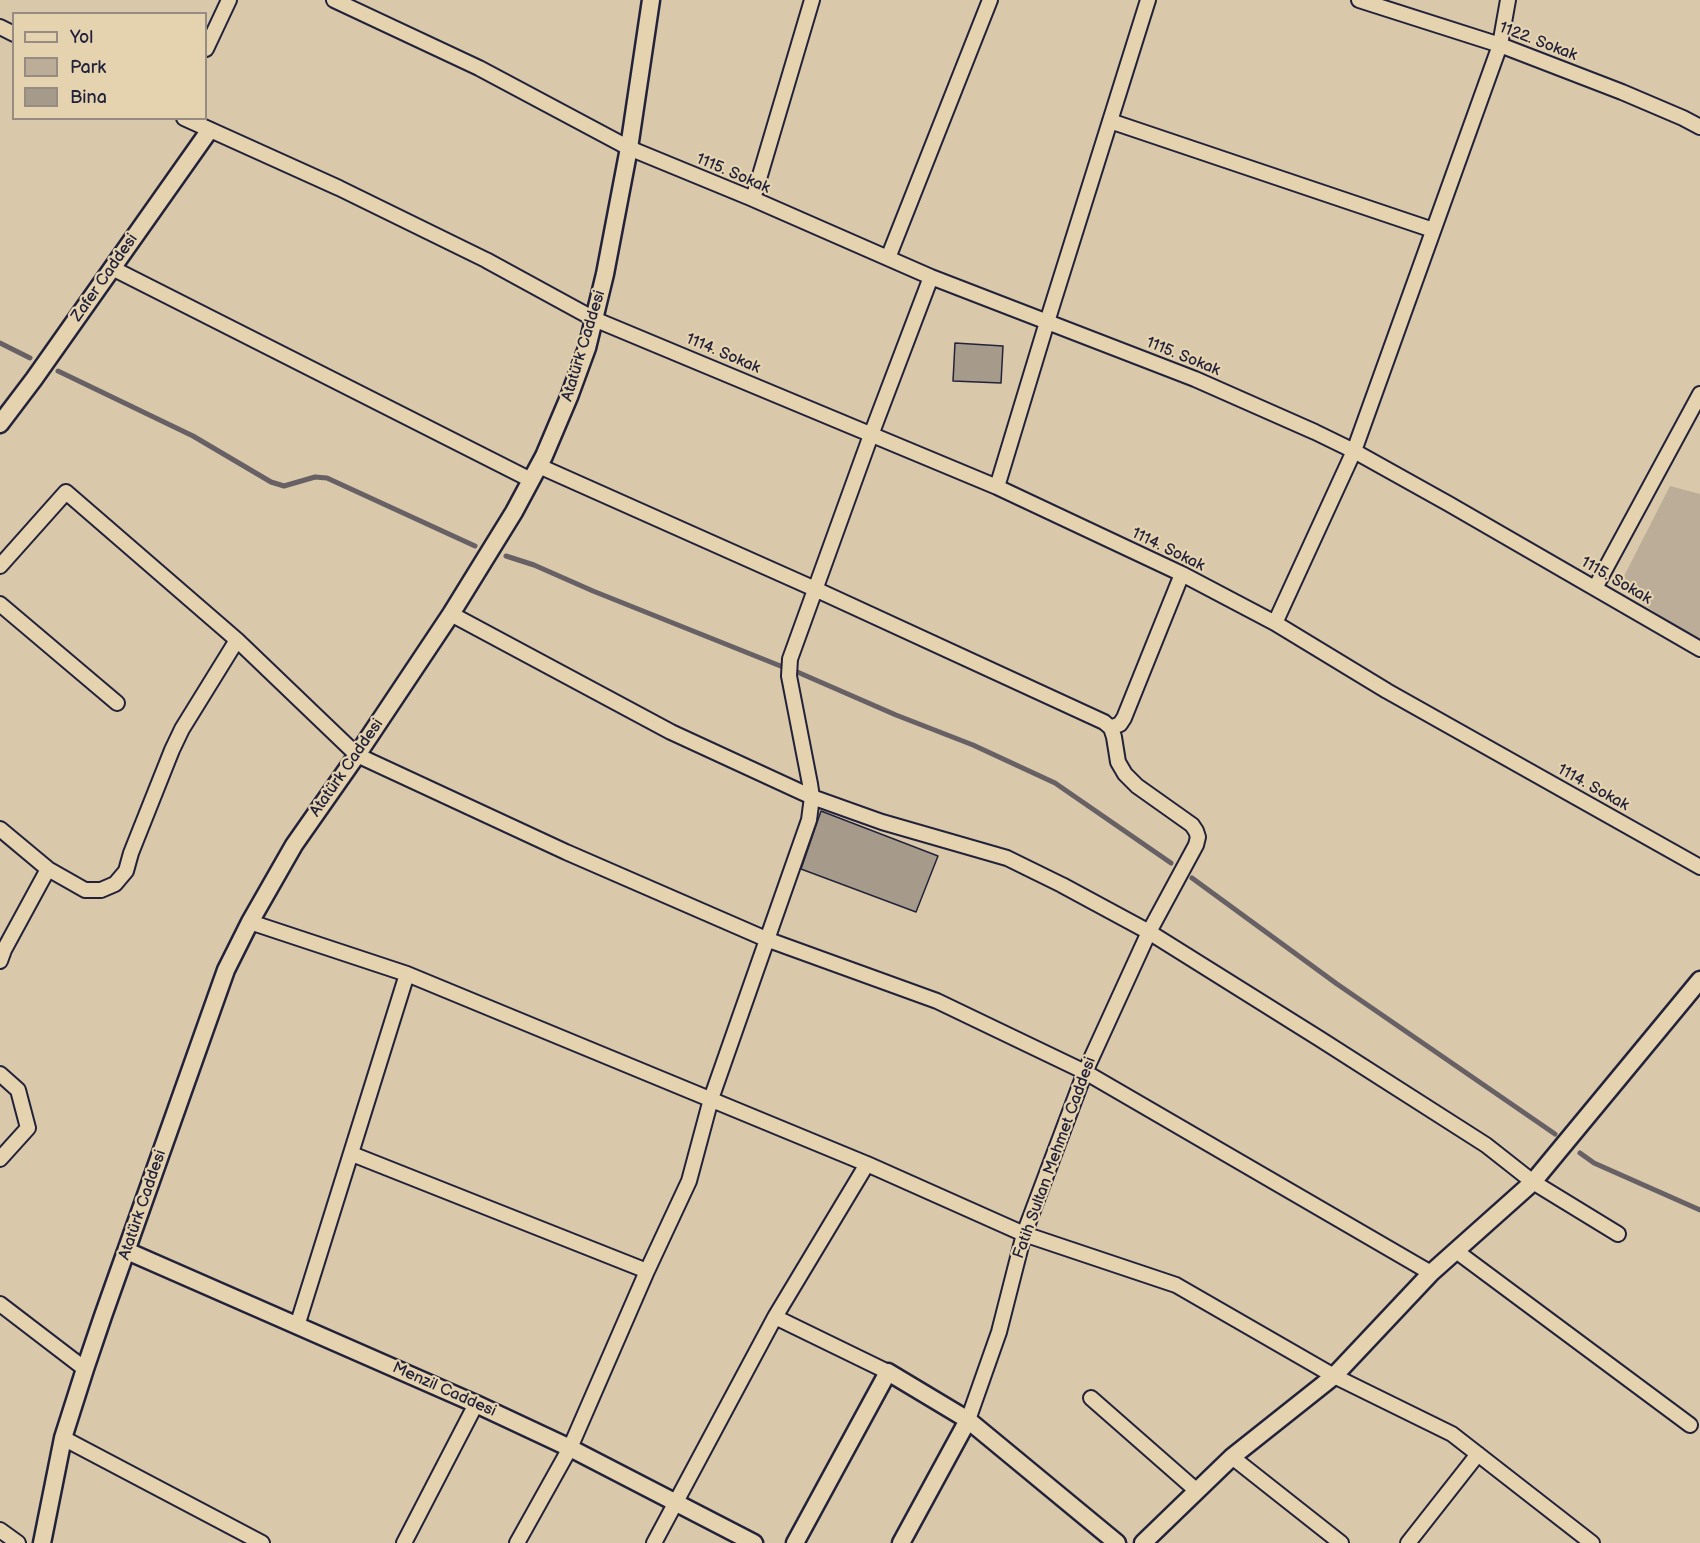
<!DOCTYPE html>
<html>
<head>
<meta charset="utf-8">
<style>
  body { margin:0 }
  #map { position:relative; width:1700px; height:1543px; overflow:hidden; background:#d9c8a9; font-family:"Balsamiq Sans",sans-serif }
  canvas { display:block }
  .legend { position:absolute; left:12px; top:12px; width:195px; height:108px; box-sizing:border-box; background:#e5d3b0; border:2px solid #978c81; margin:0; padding:8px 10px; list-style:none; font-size:18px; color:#22223b }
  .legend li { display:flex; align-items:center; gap:12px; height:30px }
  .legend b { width:30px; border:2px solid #978c81 }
</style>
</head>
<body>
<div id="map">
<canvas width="1700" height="1543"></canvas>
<ul class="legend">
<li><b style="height:8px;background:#e5d3b0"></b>Yol</li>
<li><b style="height:16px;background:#bbad97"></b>Park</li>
<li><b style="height:16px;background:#a69b8a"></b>Bina</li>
</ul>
</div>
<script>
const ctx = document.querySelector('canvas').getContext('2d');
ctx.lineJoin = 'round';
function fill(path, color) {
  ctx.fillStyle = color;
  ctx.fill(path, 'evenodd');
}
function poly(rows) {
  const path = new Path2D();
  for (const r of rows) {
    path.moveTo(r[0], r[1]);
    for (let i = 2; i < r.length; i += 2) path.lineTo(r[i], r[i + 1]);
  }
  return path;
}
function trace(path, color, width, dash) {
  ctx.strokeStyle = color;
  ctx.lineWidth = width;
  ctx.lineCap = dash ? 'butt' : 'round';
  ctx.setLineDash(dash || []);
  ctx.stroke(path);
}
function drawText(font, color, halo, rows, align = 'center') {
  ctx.font = font + ' "Balsamiq Sans",sans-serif';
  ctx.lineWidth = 4.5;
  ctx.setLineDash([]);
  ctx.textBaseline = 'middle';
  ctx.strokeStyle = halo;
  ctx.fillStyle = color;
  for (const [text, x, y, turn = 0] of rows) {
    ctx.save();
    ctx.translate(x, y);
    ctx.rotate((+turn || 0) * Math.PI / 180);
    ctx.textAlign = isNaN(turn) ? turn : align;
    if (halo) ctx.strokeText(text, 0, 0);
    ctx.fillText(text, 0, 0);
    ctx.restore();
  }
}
fill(poly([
  [1670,486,1700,494,1700,639,1668,622,1619,586]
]), '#bbad97');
trace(poly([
  [0,343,30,358],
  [58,371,193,436,271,482,284,486,315,477,327,478,475,546],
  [506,556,534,565,593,591,783,667],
  [795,671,896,715,973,745,1055,783,1171,863],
  [1192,878,1337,984,1555,1134],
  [1580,1153,1594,1163,1700,1210]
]), '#676165', 5);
const building = poly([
  [955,343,1003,346,1001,383,953,381,955,343],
  [821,811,938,856,916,912,801,869,821,811]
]);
fill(building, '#a69b8a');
trace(building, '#22223b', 1.5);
const minor = poly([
  [334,0,479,68,629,148,753,199,931,277,1195,379,1315,432,1354,451,1449,504,1700,649],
  [1359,0,1500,45,1622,92,1683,118,1700,127],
  [0,27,14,34],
  [206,49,229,0],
  [184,118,339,188,486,260,594,319,997,487,1182,574,1275,623,1387,691,1700,867],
  [1110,121,1433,230],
  [753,199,812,0],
  [888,258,990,0],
  [112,268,531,480],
  [539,466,815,589,1104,722,1111,728,1114,737,1118,762,1125,774,1137,786,1192,825,1196,831,1198,837,1196,845,1149,932,1085,1072,1024,1234,999,1332,968,1420],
  [997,487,1047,322,1148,0],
  [0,566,66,492,237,640,357,755,566,852,766,939,937,1001,1085,1072,1431,1273],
  [1595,588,1700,394],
  [0,604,117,703],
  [451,614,671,732,812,797,882,822,1007,858,1062,885,1149,932,1320,1039,1486,1145,1533,1182,1618,1234],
  [1275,623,1354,451,1500,45,1508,0],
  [1111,728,1120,724,1124,718,1182,574],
  [0,829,48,869,85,890,101,890,115,884,126,871,131,853,172,750,182,729,237,640],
  [250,922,407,974,867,1164,1024,1234,1176,1285,1334,1376,1452,1434,1592,1543],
  [0,961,4,950,48,869],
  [0,1074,18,1090,28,1128,0,1159],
  [352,1154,647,1271,570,1448,517,1543],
  [1456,1251,1690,1425],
  [647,1271,689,1181,711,1099,809,820,812,797,810,784,789,676,790,659,871,435,931,277],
  [0,1304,85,1369],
  [775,1317,888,1372],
  [297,1326,407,974],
  [1091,1398,1197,1491],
  [63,1438,262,1543],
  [1232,1457,1341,1543],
  [0,1530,18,1543],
  [404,1543,476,1404],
  [654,1543,775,1317,867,1164],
  [1408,1543,1478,1454]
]);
const tertiary = poly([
  [0,424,34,379,209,131],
  [127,1251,476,1404,570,1448,754,1543],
  [42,1543,63,1438,85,1369,103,1316,226,970,250,922,294,845,357,755,451,614,514,512,544,456,569,397,587,348,605,274,629,148,651,0],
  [795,1543,888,1372,968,1420,1117,1543],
  [901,1543,968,1420],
  [1143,1543,1232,1457,1334,1376,1431,1273,1533,1182,1700,980]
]);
trace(minor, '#22223b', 18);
trace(tertiary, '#22223b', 21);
trace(minor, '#e5d3b0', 14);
trace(tertiary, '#e5d3b0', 16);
drawText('16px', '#22223b', '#e5d3b0', [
  ["1122. Sokak",1538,42,21],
  ["1115. Sokak",733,174,23],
  ["Zafer Caddesi",105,278,-55],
  ["Atatürk Caddesi",584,346,-73],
  ["1114. Sokak",723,354,23],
  ["1115. Sokak",1183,357,22],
  ["1114. Sokak",1168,550,26],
  ["1115. Sokak",1616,581,30],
  ["Atatürk Caddesi",347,768,-55],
  ["1114. Sokak",1593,788,29],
  ["Fatih Sultan Mehmet Caddesi",1055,1158,-70],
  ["Atatürk Caddesi",143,1205,-71],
  ["Menzil Caddesi",444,1390,24]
]);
</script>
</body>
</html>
